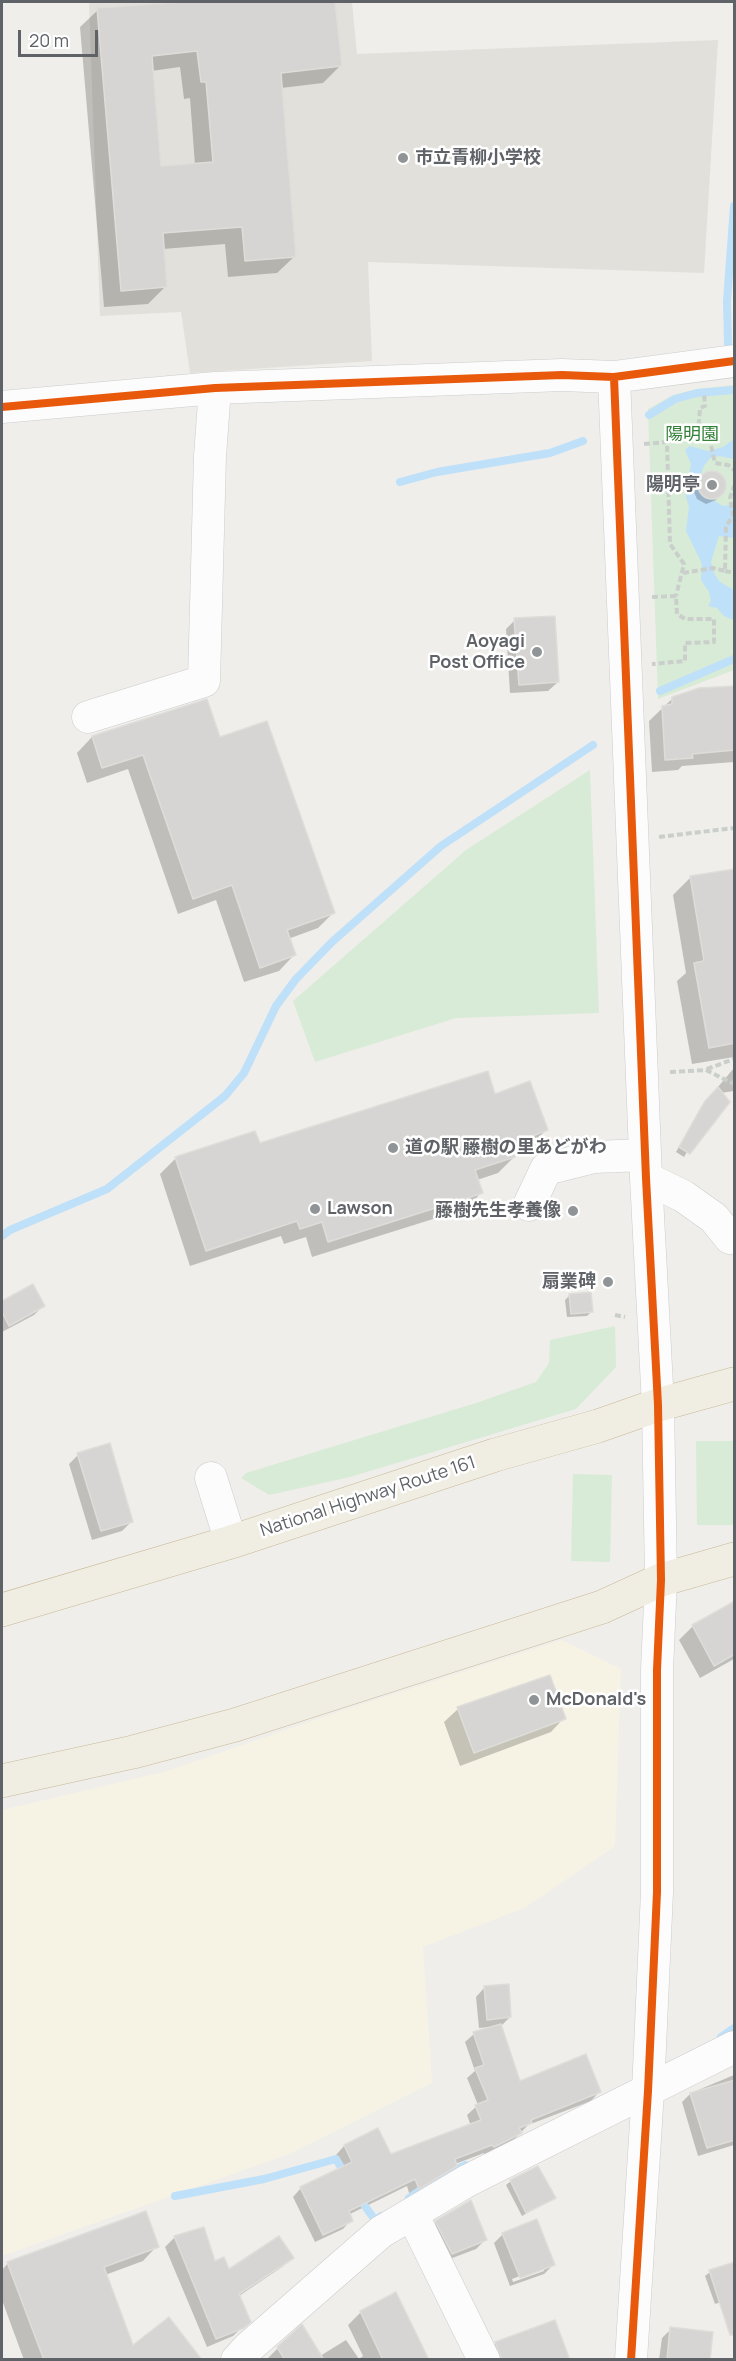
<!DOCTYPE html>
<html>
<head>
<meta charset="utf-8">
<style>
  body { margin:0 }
  #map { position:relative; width:736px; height:2361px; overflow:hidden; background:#efeeea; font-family:Manrope,sans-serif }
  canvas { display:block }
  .frame { position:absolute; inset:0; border:3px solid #5f6368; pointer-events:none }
  .scale { position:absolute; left:18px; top:30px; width:80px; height:27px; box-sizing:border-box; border:3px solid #5f6368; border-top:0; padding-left:8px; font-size:18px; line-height:21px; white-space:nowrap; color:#5f6368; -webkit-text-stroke:4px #fff; paint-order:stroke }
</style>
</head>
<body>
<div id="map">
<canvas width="736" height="2361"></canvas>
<div class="frame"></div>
<div class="scale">20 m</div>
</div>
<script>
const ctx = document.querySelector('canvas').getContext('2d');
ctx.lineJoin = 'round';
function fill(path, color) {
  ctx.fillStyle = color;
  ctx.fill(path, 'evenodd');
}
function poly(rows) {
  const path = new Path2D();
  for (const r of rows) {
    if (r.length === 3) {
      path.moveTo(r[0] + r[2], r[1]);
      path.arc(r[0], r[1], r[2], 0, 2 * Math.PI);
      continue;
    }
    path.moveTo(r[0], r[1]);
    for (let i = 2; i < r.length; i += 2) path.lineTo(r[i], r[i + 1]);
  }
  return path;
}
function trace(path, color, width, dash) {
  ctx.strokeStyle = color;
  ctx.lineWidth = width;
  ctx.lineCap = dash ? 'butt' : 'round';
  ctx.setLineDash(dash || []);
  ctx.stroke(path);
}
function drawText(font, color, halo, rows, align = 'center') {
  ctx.font = font + ' Manrope,"Noto Sans JP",sans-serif';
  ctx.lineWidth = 5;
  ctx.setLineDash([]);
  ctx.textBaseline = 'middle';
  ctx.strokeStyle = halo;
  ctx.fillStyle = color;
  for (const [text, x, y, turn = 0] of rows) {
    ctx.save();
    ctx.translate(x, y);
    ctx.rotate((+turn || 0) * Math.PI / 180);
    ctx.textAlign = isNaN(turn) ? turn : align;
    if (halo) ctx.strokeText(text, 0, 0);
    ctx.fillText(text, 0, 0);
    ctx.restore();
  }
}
fill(poly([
  [562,1640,621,1669,615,1846,526,1907,423,1947,432,2083,289,2154,2,2256,2,1810,164,1772,344,1710]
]), '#f7f3e4');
fill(poly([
  [89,2,352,2,357,54,718,40,704,273,368,262,372,361,190,373,181,312,100,316]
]), '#e2e0da');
fill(poly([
  [734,385,734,670,658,699,648,409,673,395,697,389],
  [590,770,599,1013,456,1018,315,1062,293,1001,466,850],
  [615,1326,616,1367,576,1409,350,1477,269,1495,241,1478,246,1473,476,1403,536,1382,549,1363,550,1340],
  [696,1441,734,1441,734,1525,697,1525],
  [573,1474,612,1475,610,1562,571,1561]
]), '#d8ebd6');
fill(poly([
  [734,439,734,459,719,456,710,458,704,466,700,476,713,500,723,506,734,504,734,538,719,536,711,562,715,575,720,582,734,590,734,620,724,616,717,608,708,606,711,601,709,592,701,580,702,564,686,531,689,507,685,493,692,486,689,475,691,464,685,450,690,446,708,451,723,447]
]), '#bfe0f9');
fill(poly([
  [169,2,333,2,341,65,323,83,281,88,295,256,277,273,228,277,225,244,163,249,166,286,148,304,104,307,80,27,98,10,167,4],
  [180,67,184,99,190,98,195,165,160,168,151,71],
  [713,471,722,476,726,485,716,500,706,504,697,499,693,490,703,475],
  [515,620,558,682,548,691,510,693,506,629],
  [734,687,734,762,682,766,678,770,652,772,649,721,673,698],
  [206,701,219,739,333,913,318,928,288,939,294,955,279,971,244,982,216,900,178,914,128,769,87,783,77,753,92,737],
  [734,870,734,1057,692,1064,677,981,686,973,673,895,690,878],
  [734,1068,734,1091,721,1093,684,1157,676,1152,701,1107],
  [494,1096,546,1130,530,1146,512,1152,514,1157,498,1173,477,1180,481,1193,465,1209,312,1257,306,1237,284,1244,281,1236,190,1266,160,1174,176,1158,259,1145],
  [33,1286,43,1306,34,1315,2,1332,2,1303],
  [570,1295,591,1312,587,1316,567,1317,565,1300],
  [78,1455,132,1521,122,1531,92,1540,69,1464],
  [734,1603,734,1659,700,1678,679,1640,693,1626],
  [458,1709,564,1718,551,1732,460,1766,444,1722],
  [485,1987,510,2017,501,2026,519,2082,599,2092,591,2101,528,2125,512,2142,485,2155,484,2153,455,2164,456,2165,447,2174,410,2196,407,2186,348,2215,351,2220,343,2229,315,2242,293,2197,301,2188,343,2168,336,2155,344,2146,391,2156,471,2126,467,2115,478,2105,467,2078,475,2071,465,2042,474,2034,491,2027,479,2028,476,1997],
  [734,2075,734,2145,698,2156,682,2102,691,2093],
  [511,2181,554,2197,522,2216,506,2185],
  [436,2222,485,2240,476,2249,442,2262,427,2231],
  [203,2229,214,2263,229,2272,292,2258,282,2267,239,2296,249,2321,233,2336,207,2347,165,2247,174,2238],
  [503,2234,553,2265,544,2274,510,2286,494,2243],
  [544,2267,544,2271,513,2282,512,2279],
  [157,2246,143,2261,105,2275,132,2348,194,2360,24,2360,2,2300,2,2270,8,2263],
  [710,2272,734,2298,715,2304,705,2276],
  [361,2312,428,2360,266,2360,278,2348,320,2356,346,2340,359,2359,363,2356,348,2325],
  [671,2329,709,2360,659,2360,662,2338],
  [496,2343,568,2360,483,2360,482,2357]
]), '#0003');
trace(poly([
  [728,345,727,301,734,206],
  [649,415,675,399,697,393,734,390],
  [400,482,437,472,550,453,583,441],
  [660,691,734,659],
  [2,1236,10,1230,107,1189,225,1096,244,1073,276,1006,296,979,332,942,441,846,593,745],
  [721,2037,734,2028],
  [357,2195,375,2220,381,2216],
  [175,2196,264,2179,336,2159,346,2176],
  [409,2198,435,2180,465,2165]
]), '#bfe0f9', 8);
const building = poly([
  [181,2,335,2,342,66,281,73,296,257,245,261,242,227,163,233,167,287,121,291,97,8,181,2],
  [197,51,201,82,206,82,213,162,161,166,152,56,197,51],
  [712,485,14],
  [555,616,559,682,519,685,514,618,555,616],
  [735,686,735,750,692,754,693,758,665,760,662,706,672,704,672,697,699,688,735,686],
  [207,699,220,737,267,721,335,913,287,930,296,955,260,968,232,885,193,899,143,755,102,768,92,736,207,699],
  [735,869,735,1043,709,1048,694,963,704,961,690,876,735,869],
  [488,1071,495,1094,530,1081,548,1130,511,1144,515,1157,475,1170,483,1193,328,1242,322,1222,300,1229,297,1221,206,1251,175,1157,255,1131,260,1143,488,1071],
  [718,1087,730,1102,690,1154,679,1147,705,1101,718,1087],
  [33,1284,45,1306,9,1326,2,1312,2,1301,33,1284],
  [591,1292,593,1312,571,1314,569,1294,591,1292],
  [110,1443,133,1522,101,1531,77,1453,110,1443],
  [735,1601,735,1654,714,1666,692,1625,735,1601],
  [550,1675,566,1719,474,1753,457,1707,550,1675],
  [509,1984,511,2017,487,2020,484,1986,509,1984],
  [501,2024,520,2081,586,2054,601,2092,531,2120,532,2123,519,2128,522,2133,494,2147,492,2145,455,2159,457,2166,419,2189,415,2179,349,2211,353,2221,323,2235,300,2187,352,2162,344,2145,378,2128,391,2154,481,2120,475,2105,488,2100,475,2068,484,2065,473,2032,501,2024],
  [735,2080,735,2140,707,2148,690,2093,735,2080],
  [538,2166,556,2198,526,2213,510,2180,538,2166],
  [471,2200,487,2240,452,2254,435,2221,471,2200],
  [146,2211,159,2247,104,2267,133,2345,169,2317,202,2360,44,2360,7,2262,146,2211],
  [537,2219,555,2265,520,2278,502,2233,537,2219],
  [204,2227,215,2261,224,2257,229,2269,279,2236,294,2258,239,2294,251,2322,244,2328,216,2339,174,2236,204,2227],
  [735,2262,735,2335,730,2335,709,2270,735,2262],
  [396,2292,429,2360,383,2360,360,2311,396,2292],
  [555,2320,570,2360,502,2360,495,2342,555,2320],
  [302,2324,324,2360,285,2360,277,2347,302,2324],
  [670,2327,713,2332,710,2360,667,2360,670,2327]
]);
fill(building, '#d6d5d3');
trace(building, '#deddd9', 1.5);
const minor = poly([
  [614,377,646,1178,658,1405,661,1580,657,1670,657,1892,648,2091,631,2360],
  [2,407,215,388,562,375,614,377,734,361],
  [88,717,204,681,210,456,215,388],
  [646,1178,683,1196,714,1218,730,1238],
  [529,1205,546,1169,594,1157,645,1155],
  [211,1478,231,1542],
  [412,2214,484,2360],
  [237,2360,248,2348,381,2232,467,2181,734,2047]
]);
const highway = poly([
  [2,1610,231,1542,495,1455,598,1426,658,1405,734,1384],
  [2,1781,133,1752,235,1725,602,1607,661,1580,734,1559]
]);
trace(minor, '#cbcccc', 33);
trace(highway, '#c8b996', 34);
trace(poly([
  [698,434,700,408,705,406,704,393],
  [667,442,679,435,709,436,715,463,728,465,734,470],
  [644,444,667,442,670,544,684,564,676,596],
  [725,571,734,573],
  [683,573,713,568,725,571,726,527,733,515,730,498,734,486],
  [652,597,676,596,677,614,685,619,714,619,714,642,685,643,685,661,652,664],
  [659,837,734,828],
  [707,1069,734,1059],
  [670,1072,706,1070,734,1084],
  [615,1315,625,1317]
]), '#cacfcc', 4, [6, 3]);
trace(minor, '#fdfcfc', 32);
trace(highway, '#f0ede3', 33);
trace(poly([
  [614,377,646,1178,658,1405,661,1580,657,1670,657,1892,648,2091,631,2360],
  [2,407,215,388,562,375,614,377,734,361]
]), '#e8590c', 8);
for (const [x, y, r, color] of [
  [403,158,6,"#919496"],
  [712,485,6,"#919496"],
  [537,652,6,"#919496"],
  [393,1148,6,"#919496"],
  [315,1209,6,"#919496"],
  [573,1211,6,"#919496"],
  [608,1282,6,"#919496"],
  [534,1700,6,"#919496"]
]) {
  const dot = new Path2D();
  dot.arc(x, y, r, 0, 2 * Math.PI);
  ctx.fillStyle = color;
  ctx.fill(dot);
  trace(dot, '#fff', 2);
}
drawText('bold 18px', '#5f6368', '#fff', [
  ["市立青柳小学校",415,158],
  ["陽明亭",700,485,"right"],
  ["Aoyagi",525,642,"right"],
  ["Post Office",525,663,"right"],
  ["道の駅 藤樹の里あどがわ",405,1148],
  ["Lawson",327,1209],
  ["藤樹先生孝養像",561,1211,"right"],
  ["扇業碑",596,1282,"right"],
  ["McDonald's",546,1700]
], 'left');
drawText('18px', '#348238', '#fff', [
  ["陽明園",692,435]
]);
drawText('18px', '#5f6368', '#fff', [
  ["National Highway Route 161",368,1497,-18]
]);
</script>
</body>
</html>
